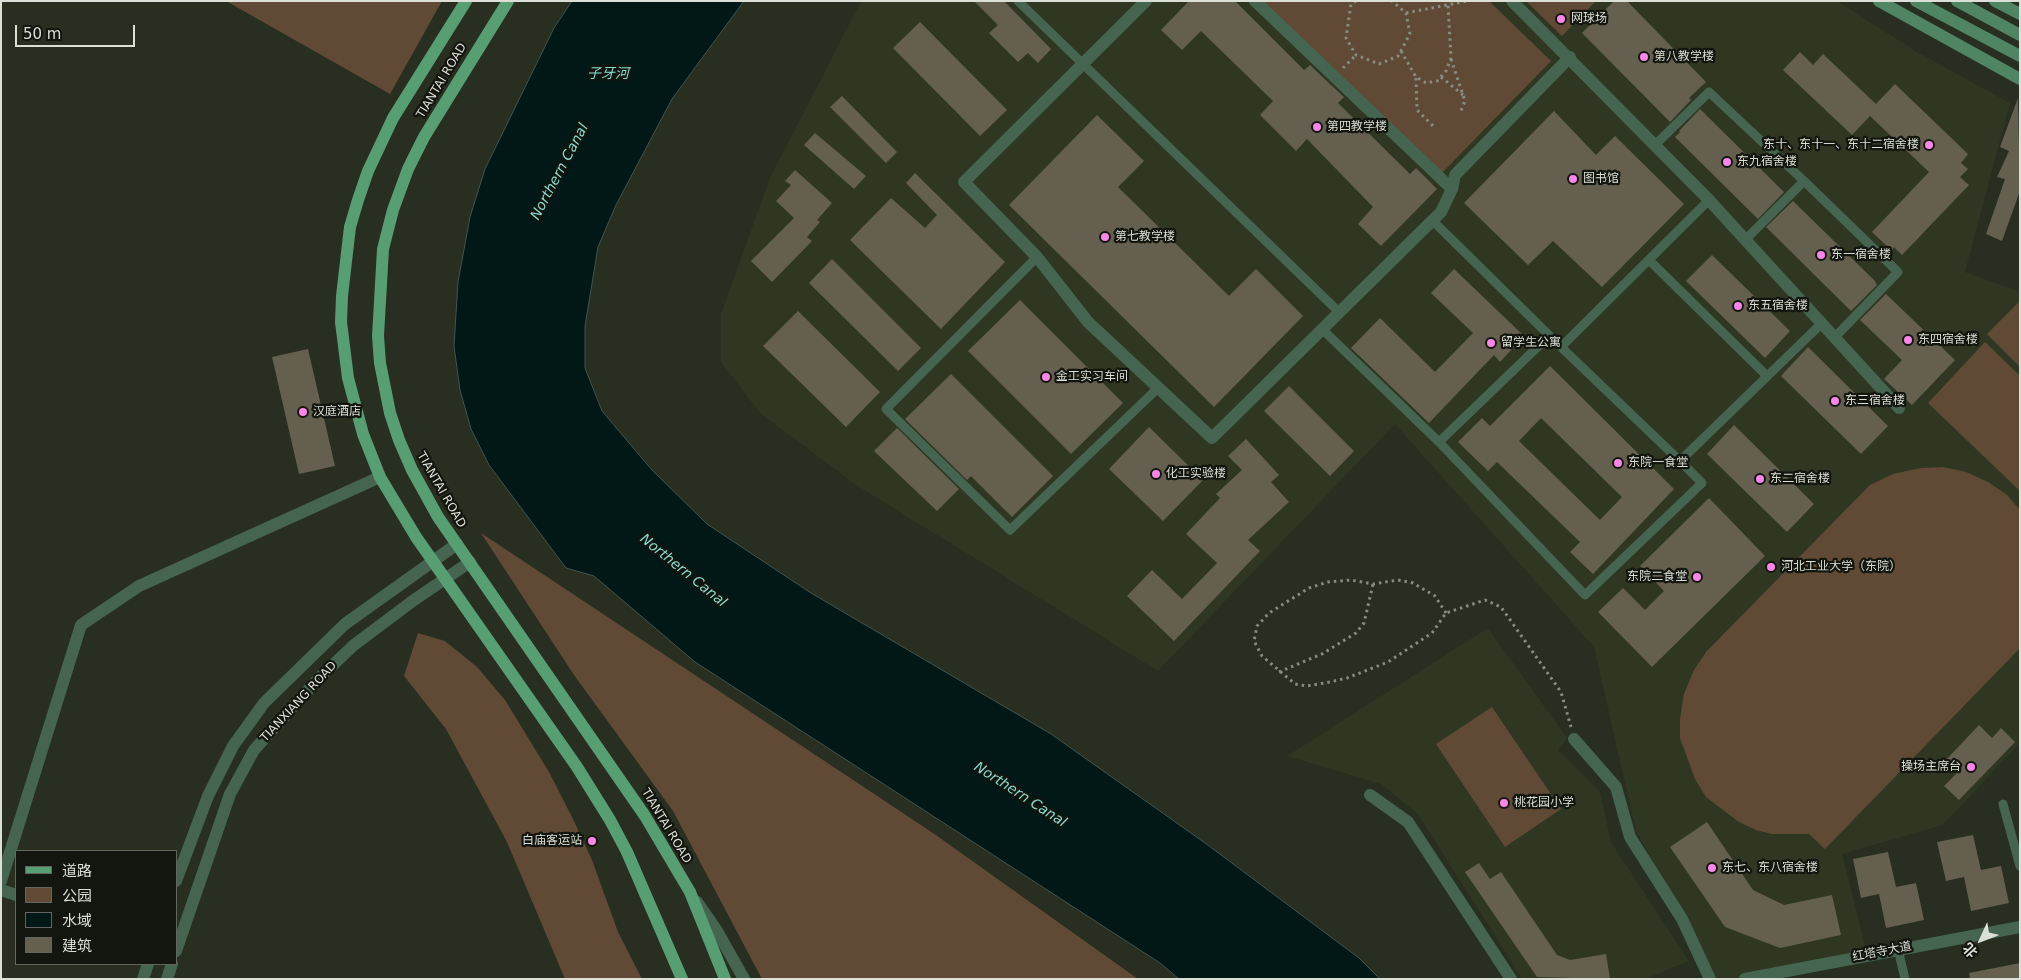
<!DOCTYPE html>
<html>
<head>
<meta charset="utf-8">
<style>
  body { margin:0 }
  #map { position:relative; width:2021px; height:980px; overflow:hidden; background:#282e20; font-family:"DejaVu Sans","Noto Sans SC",sans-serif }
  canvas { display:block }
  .frame { position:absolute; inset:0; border:2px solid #dbdfd5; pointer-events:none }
  .legend { position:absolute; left:15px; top:850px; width:162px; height:115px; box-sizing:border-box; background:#13150f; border:1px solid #63665e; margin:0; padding:6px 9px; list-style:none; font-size:15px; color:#dbdfd5 }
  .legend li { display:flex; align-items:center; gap:10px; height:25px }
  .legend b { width:25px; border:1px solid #63665e }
  .north { position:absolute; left:1956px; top:915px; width:50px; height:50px; -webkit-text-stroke:4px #13150f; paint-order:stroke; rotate:227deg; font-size:14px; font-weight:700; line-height:20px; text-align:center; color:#dbdfd5 }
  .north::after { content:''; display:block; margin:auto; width:18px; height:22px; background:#dbdfd5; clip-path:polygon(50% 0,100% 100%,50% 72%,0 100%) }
  .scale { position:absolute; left:15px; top:25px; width:120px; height:22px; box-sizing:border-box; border:2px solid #dbdfd5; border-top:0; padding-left:6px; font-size:15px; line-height:18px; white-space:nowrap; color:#dbdfd5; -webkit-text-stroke:4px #13150f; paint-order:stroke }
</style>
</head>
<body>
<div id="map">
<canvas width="2021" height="980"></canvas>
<div class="frame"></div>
<ul class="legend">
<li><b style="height:6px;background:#589e73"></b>道路</li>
<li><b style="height:14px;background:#614a35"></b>公园</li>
<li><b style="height:14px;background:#011816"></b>水域</li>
<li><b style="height:14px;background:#645f4e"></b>建筑</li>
</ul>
<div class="north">北</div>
<div class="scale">50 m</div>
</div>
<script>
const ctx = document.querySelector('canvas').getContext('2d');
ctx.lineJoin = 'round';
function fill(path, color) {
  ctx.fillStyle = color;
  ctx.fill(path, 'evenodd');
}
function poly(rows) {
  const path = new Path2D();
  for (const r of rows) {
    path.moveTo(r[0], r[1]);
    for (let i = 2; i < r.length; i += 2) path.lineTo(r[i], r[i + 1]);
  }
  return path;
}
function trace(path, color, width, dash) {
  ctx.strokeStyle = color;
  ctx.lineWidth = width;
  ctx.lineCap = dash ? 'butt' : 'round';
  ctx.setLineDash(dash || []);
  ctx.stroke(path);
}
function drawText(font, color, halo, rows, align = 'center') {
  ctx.font = font + ' "DejaVu Sans","Noto Sans SC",sans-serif';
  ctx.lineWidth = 4.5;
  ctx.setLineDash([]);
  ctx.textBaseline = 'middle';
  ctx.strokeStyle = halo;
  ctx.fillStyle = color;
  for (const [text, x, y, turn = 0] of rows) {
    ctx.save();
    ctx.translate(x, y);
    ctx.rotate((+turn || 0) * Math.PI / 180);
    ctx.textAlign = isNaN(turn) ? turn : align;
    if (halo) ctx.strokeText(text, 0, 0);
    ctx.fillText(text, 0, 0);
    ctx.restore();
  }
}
fill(poly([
  [861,1,1837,1,1917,52,2010,103,1965,272,2020,292,2020,743,1943,825,1842,854,1866,949,1766,979,1717,979,1636,831,1594,647,1395,424,1158,671,859,487,760,413,721,362,721,314,770,178],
  [1488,628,1567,738,1558,750,1600,792,1611,842,1689,961,1645,979,1522,979,1418,814,1381,784,1287,756]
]), '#2f3722');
fill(poly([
  [226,1,442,1,390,94],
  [1259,1,1489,1,1551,61,1438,177],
  [1526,1,1596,1,1562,36],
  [2020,301,2020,367,1987,334],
  [1985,342,2020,376,2020,491,1928,403],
  [1943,467,1966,472,1988,482,2007,495,2020,510,2020,648,1825,849,1809,834,1772,834,1756,830,1739,822,1706,797,1695,779,1680,738,1680,719,1684,694,1694,670,1706,652,1870,485,1893,474,1921,468],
  [481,533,933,833,1138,979,762,979,673,811,574,675],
  [418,633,445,641,477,667,505,700,549,772,574,821,592,860,618,932,642,979,565,979,507,842,446,729,404,676],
  [1492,707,1561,809,1505,847,1436,744]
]), '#614a35');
const water = poly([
  [572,1,744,1,672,99,616,205,598,247,585,326,585,368,602,411,652,470,707,524,811,593,1051,734,1205,843,1359,958,1380,979,1179,979,1160,963,695,662,594,576,566,568,489,465,471,429,460,390,454,346,458,282,470,217,485,169,554,28,572,1]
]);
fill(water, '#011816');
trace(water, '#42544f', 1);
fill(poly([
  [974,1,1004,1,1051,49,1038,63,1028,53,1018,62,989,33,998,25],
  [1189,1,1235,1,1304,70,1310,65,1332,86,1344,97,1338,103,1410,174,1416,168,1437,189,1381,246,1358,224,1373,207,1307,139,1296,151,1260,115,1273,101,1201,31,1182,50,1161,30],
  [1614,1,1627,1,1706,82,1689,98,1691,100,1670,122,1582,33],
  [920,22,1007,110,980,136,893,48],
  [1800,52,1813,65,1823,54,1876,104,1895,84,1968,154,1961,163,1968,169,1960,177,1969,185,1902,255,1894,247,1892,251,1872,232,1929,172,1870,116,1852,135,1783,70],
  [842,96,897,152,886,163,830,107],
  [2018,98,2020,191,2002,241,1986,234,2005,179,1997,177,2009,151,2000,147],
  [1700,109,1784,192,1758,219,1675,137,1680,132,1679,131],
  [1554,111,1596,155,1615,136,1684,204,1602,287,1553,241,1528,265,1464,203],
  [1097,115,1144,161,1118,187,1229,296,1256,269,1303,316,1214,407,1009,205],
  [815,133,866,176,854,189,804,145],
  [795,170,832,203,817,220,820,222,807,237,812,241,772,282,751,261,794,218,776,201,791,185,785,181],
  [915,173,1005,262,941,329,850,240,891,198,925,228,937,215,906,183],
  [1793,201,1875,281,1877,285,1851,311,1766,227],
  [1712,255,1790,331,1765,358,1686,281],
  [832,259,921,348,898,371,809,283],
  [1454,269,1524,336,1500,362,1494,355,1429,423,1351,348,1380,318,1435,372,1473,333,1431,293],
  [1886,294,1955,360,1912,405,1884,379,1902,360,1860,320],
  [1020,300,1123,403,1071,454,968,351],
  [798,311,880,392,846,427,763,346],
  [1808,347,1888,426,1861,454,1781,376],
  [308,349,335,466,299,474,272,357],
  [1550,366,1674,489,1593,574,1570,552,1580,542,1497,462,1488,471,1458,442,1482,418,1490,426],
  [1541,418,1622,497,1600,520,1519,441],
  [951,374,1053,476,1012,517,971,476,967,480,905,419],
  [1289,386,1354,451,1330,476,1264,411],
  [1734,425,1814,504,1787,532,1707,454],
  [1149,427,1203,480,1163,521,1109,469],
  [897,428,959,489,937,511,874,451],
  [1246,439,1279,475,1271,482,1289,502,1248,540,1260,551,1174,641,1127,596,1152,570,1182,599,1217,563,1186,534,1220,498,1216,494,1242,470,1228,456],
  [1709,498,1765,556,1652,667,1598,612,1623,588,1645,610,1664,591,1640,566],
  [1979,725,1992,738,2001,728,2015,742,1959,800,1944,786,1957,773,1945,761],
  [1707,822,1753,890,1784,905,1832,895,1841,935,1780,948,1725,927,1670,847],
  [1973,835,1981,870,2001,866,2009,903,1971,911,1964,877,1946,881,1937,842],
  [1888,852,1896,887,1916,883,1924,920,1886,928,1879,894,1861,898,1853,859],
  [1479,863,1490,879,1501,872,1557,955,1570,960,1606,954,1610,979,1537,977,1465,872],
  [2020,963,2020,979,1970,979,1969,973]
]), '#645f4e');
trace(poly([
  [1356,1,1351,4,1346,38,1356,55,1379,64,1398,56,1410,34,1406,13,1392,1],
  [1406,13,1467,1],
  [1401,51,1416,77,1426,83,1437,81,1446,71,1451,58,1448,5],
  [1451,59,1465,101,1460,113],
  [1343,68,1356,55],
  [1441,77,1463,95],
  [1416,78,1417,110,1433,126],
  [1446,613,1435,596,1413,583,1398,580,1373,584,1351,580,1328,582,1309,588,1269,613,1257,626,1254,641,1262,656,1295,684,1307,686,1330,682,1347,678,1388,662,1432,633,1446,613,1485,600,1501,607,1561,692,1571,727],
  [1279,672,1322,654,1356,633,1364,623,1373,584]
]), '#878c80', 3, [2.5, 4]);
trace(poly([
  [1018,1,1339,312],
  [1655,145,1709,92,1804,181],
  [1432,220,1561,347,1709,200],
  [1745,240,1804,181,1898,272,1834,338],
  [1037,257,886,409,1010,530,1158,388],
  [1649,260,1767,376],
  [1322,329,1439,442,1549,336],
  [1561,347,1680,461,1821,324],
  [1439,442,1585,595,1702,483,1680,461],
  [2003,804,2020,866],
  [1898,949,1905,979]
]), '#456550', 9);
trace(poly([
  [1146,1,964,182,1037,257,1088,322,1212,438,1441,212,1452,189,1455,175,1570,57],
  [1255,1,1452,189],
  [1512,1,1709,200,1899,408],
  [1574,739,1616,787,1630,837,1682,919,1710,979],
  [1,881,81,625,139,586,380,477]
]), '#456550', 12);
trace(poly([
  [1370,795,1408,822,1511,979],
  [176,881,208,796,233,746,264,703,345,624,457,544],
  [1,890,16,895],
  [697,902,717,931,744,979],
  [176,951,230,794,254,750,319,678,354,645,414,600,470,562],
  [143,979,148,964],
  [167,979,172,964],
  [1745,979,2020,927]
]), '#456550', 12);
trace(poly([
  [1879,1,2020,79],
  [1916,1,2020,56],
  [1957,1,2020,35],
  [1995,1,2020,14]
]), '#508564', 12);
trace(poly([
  [466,1,393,118,368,171,358,200,350,227,342,296,341,322,348,378,363,434,380,477,416,537,577,767,610,820,627,852,682,979],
  [508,1,424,137,408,169,393,210,383,249,378,336,380,363,390,413,399,440,412,470,438,517,645,816,690,892,725,979]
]), '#589e73', 12);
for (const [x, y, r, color] of [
  [1561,19,5,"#f987e8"],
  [1644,57,5,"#f987e8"],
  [1317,127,5,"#f987e8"],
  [1929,145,5,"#f987e8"],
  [1727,162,5,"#f987e8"],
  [1573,179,5,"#f987e8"],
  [1105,237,5,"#f987e8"],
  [1821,255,5,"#f987e8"],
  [1738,306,5,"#f987e8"],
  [1908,340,5,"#f987e8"],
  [1491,343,5,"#f987e8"],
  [1046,377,5,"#f987e8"],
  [1835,401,5,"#f987e8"],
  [303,412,5,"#f987e8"],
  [1618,463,5,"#f987e8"],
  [1156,474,5,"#f987e8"],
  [1760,479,5,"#f987e8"],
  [1771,567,5,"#f987e8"],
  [1697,577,5,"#f987e8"],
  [1971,767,5,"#f987e8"],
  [1504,803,5,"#f987e8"],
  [592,841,5,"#f987e8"],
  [1712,868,5,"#f987e8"]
]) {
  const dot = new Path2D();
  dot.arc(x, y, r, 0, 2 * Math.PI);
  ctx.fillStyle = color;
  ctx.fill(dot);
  trace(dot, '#13150f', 2);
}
drawText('12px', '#dbdfd5', '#13150f', [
  ["网球场",1571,19],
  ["第八教学楼",1654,57],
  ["第四教学楼",1327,127],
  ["东十、东十一、东十二宿舍楼",1919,145,"right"],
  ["东九宿舍楼",1737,162],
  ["图书馆",1583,179],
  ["第七教学楼",1115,237],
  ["东一宿舍楼",1831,255],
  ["东五宿舍楼",1748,306],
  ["东四宿舍楼",1918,340],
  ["留学生公寓",1501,343],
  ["金工实习车间",1056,377],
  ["东三宿舍楼",1845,401],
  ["汉庭酒店",313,412],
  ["东院一食堂",1628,463],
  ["化工实验楼",1166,474],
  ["东二宿舍楼",1770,479],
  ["河北工业大学（东院）",1781,567],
  ["东院二食堂",1687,577,"right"],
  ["操场主席台",1961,767,"right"],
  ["桃花园小学",1514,803],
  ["白庙客运站",582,841,"right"],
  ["东七、东八宿舍楼",1722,868]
], 'left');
drawText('12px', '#dbdfd5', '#13150f', [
  ["TIANTAI ROAD",442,81,-59],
  ["TIANTAI ROAD",441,490,60],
  ["TIANXIANG ROAD",299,702,-47],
  ["TIANTAI ROAD",666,826,59],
  ["红塔寺大道",1882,952,-11]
]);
drawText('italic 14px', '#88dbd1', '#13150f', [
  ["子牙河",608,74],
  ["Northern Canal",560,172,-62],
  ["Northern Canal",683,571,39],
  ["Northern Canal",1020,795,33]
]);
</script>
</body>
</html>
